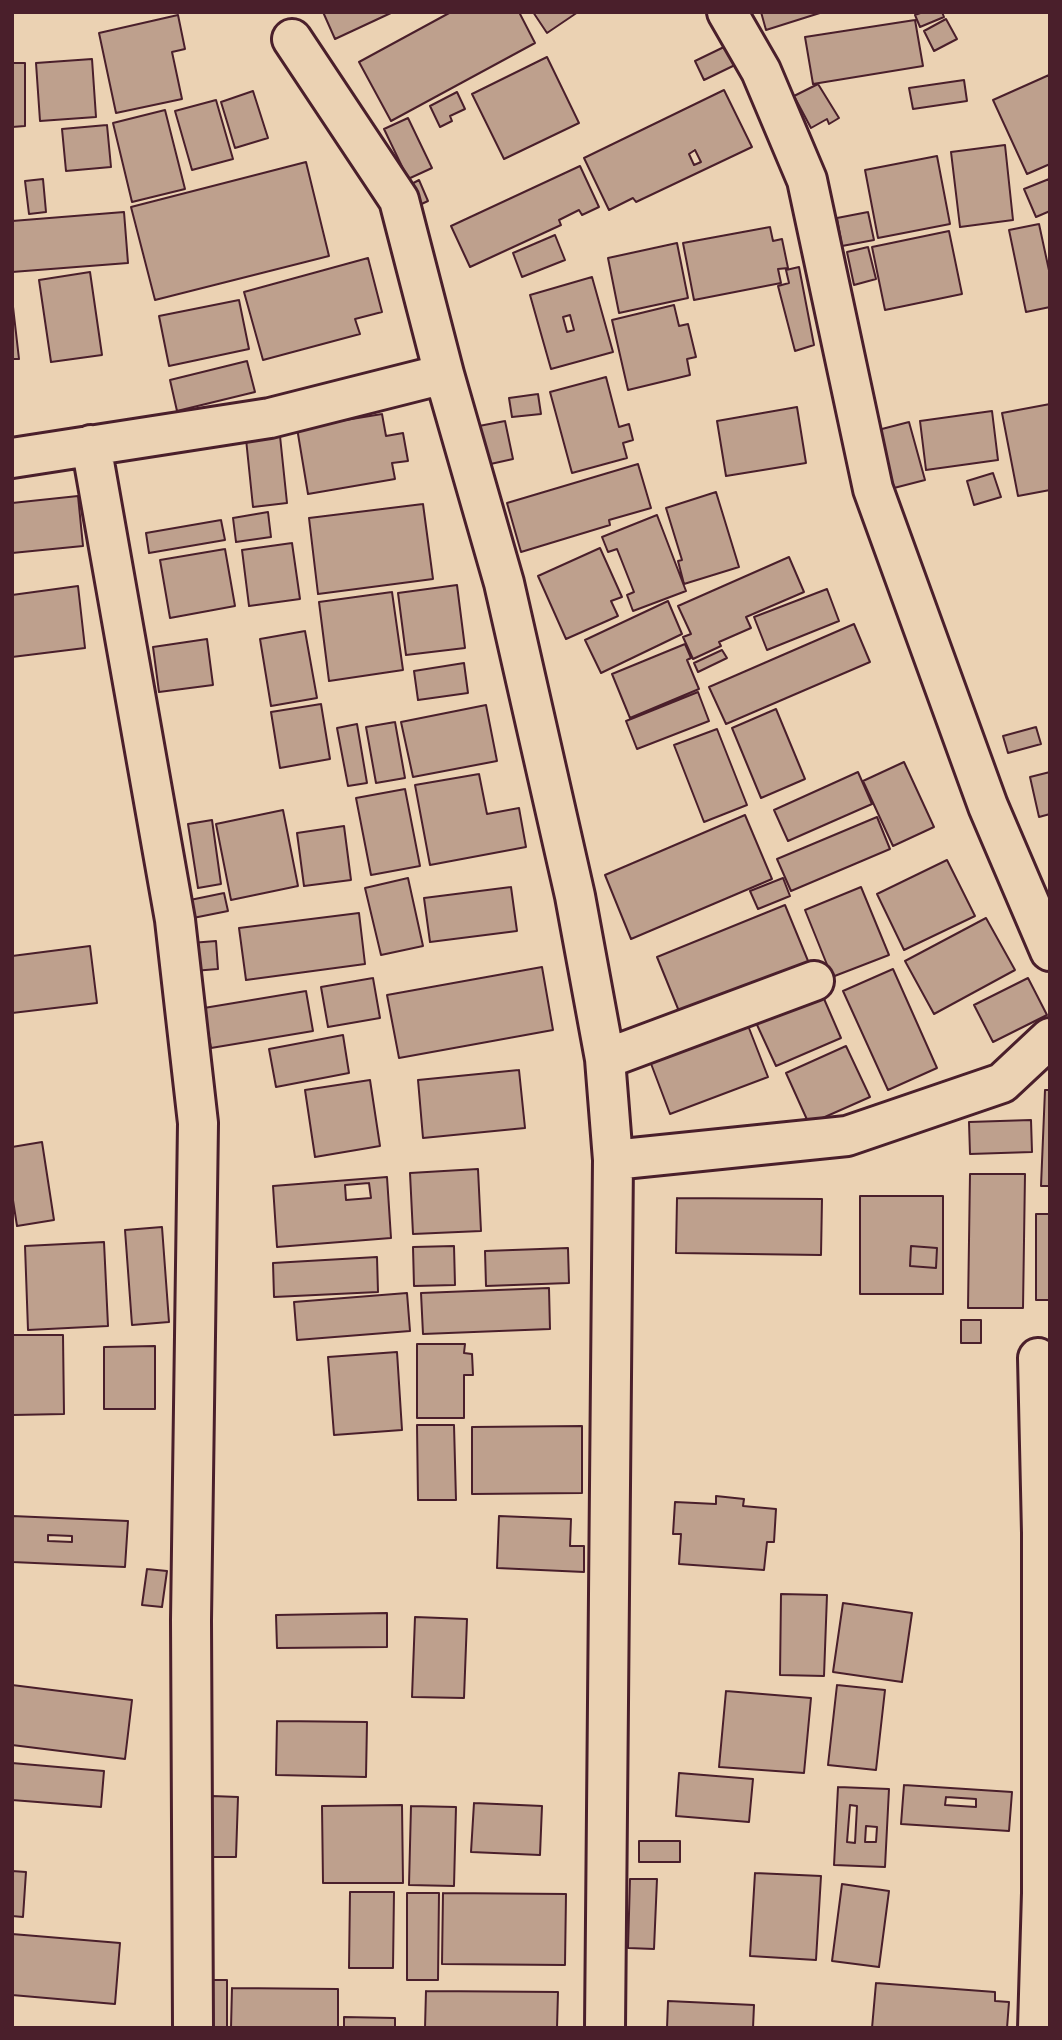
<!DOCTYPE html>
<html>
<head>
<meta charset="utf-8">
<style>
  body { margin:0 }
  #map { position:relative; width:1062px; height:2040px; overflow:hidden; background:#ebd2b3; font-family:"Comic Neue",sans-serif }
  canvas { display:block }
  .frame { position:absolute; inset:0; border:14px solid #4a1f2b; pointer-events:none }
</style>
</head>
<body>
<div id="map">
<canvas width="1062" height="2040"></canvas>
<div class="frame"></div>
</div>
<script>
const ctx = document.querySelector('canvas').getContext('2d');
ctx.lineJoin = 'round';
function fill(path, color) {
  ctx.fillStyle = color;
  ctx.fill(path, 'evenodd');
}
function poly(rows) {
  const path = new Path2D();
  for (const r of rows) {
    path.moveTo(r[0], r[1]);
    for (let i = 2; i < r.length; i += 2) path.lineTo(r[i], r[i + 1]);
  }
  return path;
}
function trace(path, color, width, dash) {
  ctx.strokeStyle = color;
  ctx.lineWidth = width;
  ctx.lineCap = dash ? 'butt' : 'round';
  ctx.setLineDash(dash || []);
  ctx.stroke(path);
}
const building = poly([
  [323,12,393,12,335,39,323,12],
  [451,12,519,12,535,43,391,121,359,62,451,12],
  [533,12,578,12,547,33,533,12],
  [761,12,823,12,766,30,761,12],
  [923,12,942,12,944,17,920,27,915,15,923,12],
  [178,15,185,49,172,52,182,99,116,113,99,33,178,15],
  [946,19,957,39,934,51,924,31,946,19],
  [915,20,923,66,813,84,805,37,915,20],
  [726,46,735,65,704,80,695,61,726,46],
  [547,57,579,123,504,159,472,94,547,57],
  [92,59,96,117,40,121,36,63,92,59],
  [12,63,25,63,25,126,12,127,12,63],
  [1049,75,1050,164,1027,174,993,100,1049,75],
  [964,80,967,101,913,109,909,88,964,80],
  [818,84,839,118,829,124,827,119,811,128,794,96,818,84],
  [724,90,752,147,636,202,633,198,609,210,584,158,724,90],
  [695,150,701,162,694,165,689,154,695,150],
  [253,91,268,138,235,148,221,102,253,91],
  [457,92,465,109,450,116,452,121,440,127,430,106,457,92],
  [216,100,233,159,192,170,175,111,216,100],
  [165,110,185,189,132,202,113,123,165,110],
  [408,118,432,168,408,179,384,129,408,118],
  [107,125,111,167,66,171,62,129,107,125],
  [1005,145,1013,220,960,227,951,152,1005,145],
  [937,156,950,224,878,238,865,170,937,156],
  [306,162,329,256,155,300,131,207,306,162],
  [580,166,599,207,582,215,579,210,559,220,561,225,470,267,451,226,580,166],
  [43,179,46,212,29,214,25,181,43,179],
  [1049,179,1050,211,1036,217,1024,189,1049,179],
  [419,180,428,201,415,207,406,187,419,180],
  [124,212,128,263,12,272,12,221,124,212],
  [868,212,874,240,842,246,837,218,868,212],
  [1039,224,1050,275,1050,307,1026,312,1009,230,1039,224],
  [770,227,773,241,782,239,788,268,778,269,781,283,694,300,683,243,770,227],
  [949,231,962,294,885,310,872,247,949,231],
  [555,235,565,260,522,277,513,253,555,235],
  [677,243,688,298,619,313,608,258,677,243],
  [868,247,876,279,854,285,847,252,868,247],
  [368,258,382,312,355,319,360,334,263,360,244,292,368,258],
  [799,267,814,345,795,351,778,286,789,283,786,270,799,267],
  [90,272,102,355,51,362,39,280,90,272],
  [592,277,613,352,551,369,530,295,592,277],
  [570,315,574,330,567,332,563,317,570,315],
  [12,298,19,359,12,359,12,298],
  [239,300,249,349,169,366,159,316,239,300],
  [674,305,679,326,688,324,696,357,687,359,690,375,628,390,612,320,674,305],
  [247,361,255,392,177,411,170,380,247,361],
  [606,377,619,427,629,424,633,440,623,443,627,458,572,473,550,392,606,377],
  [538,394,541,414,512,417,509,398,538,394],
  [1050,404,1050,490,1018,496,1002,413,1050,404],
  [797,407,806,463,726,476,717,421,797,407],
  [992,411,998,460,926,470,920,421,992,411],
  [382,414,386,436,403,433,408,461,392,463,395,479,308,494,297,428,382,414],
  [505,421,513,459,486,465,479,426,505,421],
  [909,422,925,480,894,488,878,430,909,422],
  [280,436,287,503,253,507,246,439,280,436],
  [638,464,651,508,609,520,610,525,521,552,507,503,638,464],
  [993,473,1001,497,974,505,967,481,993,473],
  [716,492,739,567,684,584,678,561,682,560,666,508,716,492],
  [78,496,83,546,12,553,12,503,78,496],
  [423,504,433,579,318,594,309,518,423,504],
  [268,512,271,537,236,542,233,518,268,512],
  [657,515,686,591,633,611,627,595,634,592,617,549,608,552,602,537,657,515],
  [221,520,225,540,149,553,146,533,221,520],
  [292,543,300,599,249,606,242,550,292,543],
  [600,548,622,597,611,601,618,616,566,639,538,576,600,548],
  [225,549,235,606,170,618,160,560,225,549],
  [789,557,804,592,746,617,751,628,719,642,721,646,693,659,683,637,691,634,678,606,789,557],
  [457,585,465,648,406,655,398,593,457,585],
  [78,586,85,648,12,657,12,595,78,586],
  [827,589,839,621,767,650,754,617,827,589],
  [392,592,403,670,329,681,319,602,392,592],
  [668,601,682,634,601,673,585,640,668,601],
  [854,624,870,662,726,724,709,687,854,624],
  [305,631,317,698,271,706,260,639,305,631],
  [207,639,213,685,159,692,153,647,207,639],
  [685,644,691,658,687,660,699,689,630,718,612,674,685,644],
  [722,650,727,658,698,672,694,663,722,650],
  [464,663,468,693,418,700,414,671,464,663],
  [698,692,709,721,637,749,626,721,698,692],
  [321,704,330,759,280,768,271,712,321,704],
  [486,705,497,761,413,777,401,722,486,705],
  [776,709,805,779,761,798,732,728,776,709],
  [395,722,405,778,376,783,366,727,395,722],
  [357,724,367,783,348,786,337,728,357,724],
  [1036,727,1041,744,1008,753,1003,736,1036,727],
  [717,729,747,805,704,822,674,745,717,729],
  [904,762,934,827,893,846,863,781,904,762],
  [858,772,872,804,788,841,774,810,858,772],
  [1050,772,1050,814,1039,817,1030,777,1050,772],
  [479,774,487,814,519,808,526,847,430,865,415,785,479,774],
  [405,789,420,866,371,875,356,798,405,789],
  [283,810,298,886,231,900,216,824,283,810],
  [745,815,772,879,631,939,605,875,745,815],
  [877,817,890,849,791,891,777,859,877,817],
  [212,820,221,884,198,888,188,824,212,820],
  [344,826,351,880,304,886,297,833,344,826],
  [947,860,975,916,904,950,877,894,947,860],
  [408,878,423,946,381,955,365,888,408,878],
  [783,878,790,896,758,909,750,891,783,878],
  [511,887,517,931,430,942,424,898,511,887],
  [861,887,889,955,832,977,805,910,861,887],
  [224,893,228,911,193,918,190,900,224,893],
  [785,905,813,973,685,1026,657,957,785,905],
  [359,913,365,964,246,980,239,928,359,913],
  [986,918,1015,970,934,1014,905,961,986,918],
  [216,941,218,969,193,971,191,943,216,941],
  [90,946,97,1003,12,1013,12,956,90,946],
  [542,967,553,1030,399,1058,387,995,542,967],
  [893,969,937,1068,888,1090,843,991,893,969],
  [373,978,380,1018,328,1027,321,987,373,978],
  [1028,978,1047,1015,993,1042,974,1005,1028,978],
  [818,985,841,1038,776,1066,752,1014,818,985],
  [306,991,313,1031,211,1048,204,1008,306,991],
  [747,1023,768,1077,670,1114,650,1061,747,1023],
  [343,1035,349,1073,276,1087,269,1049,343,1035],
  [846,1046,870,1097,809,1124,786,1073,846,1046],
  [519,1070,525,1128,423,1138,418,1080,519,1070],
  [370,1080,380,1146,315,1157,305,1090,370,1080],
  [1045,1090,1050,1090,1050,1186,1041,1186,1045,1090],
  [1031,1120,1032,1152,970,1154,969,1122,1031,1120],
  [42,1142,54,1220,17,1226,12,1194,12,1147,42,1142],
  [478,1169,481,1231,413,1234,410,1173,478,1169],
  [970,1174,1025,1174,1023,1308,968,1308,970,1174],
  [387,1177,391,1238,277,1247,273,1186,387,1177],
  [369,1183,371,1198,346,1200,345,1185,369,1183],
  [860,1196,943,1196,943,1294,860,1294,860,1196],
  [911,1246,937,1248,936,1268,910,1266,911,1246],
  [677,1198,822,1199,821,1255,676,1253,677,1198],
  [1036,1214,1050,1214,1050,1300,1036,1300,1036,1214],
  [162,1227,169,1322,132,1325,125,1230,162,1227],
  [104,1242,108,1326,28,1330,25,1246,104,1242],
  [454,1246,455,1285,414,1286,413,1247,454,1246],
  [911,1246,937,1248,936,1268,910,1266,911,1246],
  [568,1248,569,1283,486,1286,485,1251,568,1248],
  [377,1257,378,1292,274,1297,273,1263,377,1257],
  [549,1288,550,1329,423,1334,421,1293,549,1288],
  [407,1293,410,1331,297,1340,294,1302,407,1293],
  [961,1320,981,1320,981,1343,961,1343,961,1320],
  [12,1335,63,1335,64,1414,12,1415,12,1335],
  [417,1344,465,1344,464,1353,472,1354,473,1375,464,1375,464,1418,417,1418,417,1344],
  [155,1346,155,1409,104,1409,104,1347,155,1346],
  [397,1352,402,1430,334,1435,328,1357,397,1352],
  [417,1425,454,1425,456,1500,418,1500,417,1425],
  [582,1426,582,1493,472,1494,472,1427,582,1426],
  [716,1496,744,1499,743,1506,776,1509,774,1542,767,1542,764,1570,679,1564,681,1534,673,1534,675,1502,716,1504,716,1496],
  [12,1516,128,1521,125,1567,12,1562,12,1516],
  [48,1535,72,1536,72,1542,48,1541,48,1535],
  [499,1516,571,1519,570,1546,584,1546,584,1572,497,1568,499,1516],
  [147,1569,167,1571,162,1607,142,1605,147,1569],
  [781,1594,827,1595,824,1676,780,1675,781,1594],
  [843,1603,912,1613,902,1682,833,1672,843,1603],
  [387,1613,387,1647,277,1648,276,1615,387,1613],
  [415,1617,467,1619,464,1698,412,1697,415,1617],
  [12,1685,132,1700,125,1759,12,1745,12,1685],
  [837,1685,885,1690,876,1770,828,1765,837,1685],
  [726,1691,811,1698,804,1773,719,1767,726,1691],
  [277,1721,367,1722,366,1777,276,1775,277,1721],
  [12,1763,104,1771,101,1807,12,1800,12,1763],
  [679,1773,753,1779,749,1822,676,1816,679,1773],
  [904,1785,1012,1792,1009,1831,901,1824,904,1785],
  [946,1797,976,1799,976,1807,945,1805,946,1797],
  [838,1787,889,1789,885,1867,834,1865,838,1787],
  [850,1805,857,1806,855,1843,847,1842,850,1805],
  [866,1826,877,1827,876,1842,865,1842,866,1826],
  [212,1796,238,1797,236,1857,212,1857,212,1796],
  [474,1803,542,1806,540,1855,471,1852,474,1803],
  [402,1805,403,1883,323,1883,322,1806,402,1805],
  [411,1806,456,1807,454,1886,409,1885,411,1806],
  [639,1841,680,1841,680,1862,639,1862,639,1841],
  [12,1871,26,1872,23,1917,12,1916,12,1871],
  [755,1873,821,1876,816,1960,750,1956,755,1873],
  [630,1879,657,1879,654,1949,628,1948,630,1879],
  [842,1884,889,1891,879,1967,832,1961,842,1884],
  [350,1892,394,1892,393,1968,349,1968,350,1892],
  [407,1893,439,1893,438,1980,407,1980,407,1893],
  [443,1893,566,1894,565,1965,442,1964,443,1893],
  [12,1934,120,1943,115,2004,12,1995,12,1934],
  [211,1980,227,1980,227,2028,210,2028,211,1980],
  [876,1983,995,1992,995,2001,1009,2002,1007,2028,872,2028,876,1983],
  [232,1988,338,1989,338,2028,231,2028,232,1988],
  [426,1991,558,1992,557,2028,425,2028,426,1991],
  [668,2001,754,2005,753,2028,667,2028,668,2001],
  [344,2017,395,2018,395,2028,344,2028,344,2017]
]);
fill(building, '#bea08d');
trace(building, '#4a1f2b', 2);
const minor = poly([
  [727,12,761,71,807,180,873,489,988,806,1050,951],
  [292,39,399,200,444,374,504,583,575,896,605,1059,613,1160,605,2028],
  [91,445,175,920,198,1123,191,1620,193,2028],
  [12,458,270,418,444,374],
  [605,1059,814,981],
  [613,1160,847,1136,1002,1083,1050,1038],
  [1038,1358,1042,1533,1042,1893,1038,2028]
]);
trace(minor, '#4a1f2b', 44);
trace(minor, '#ebd2b3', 38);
</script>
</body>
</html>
